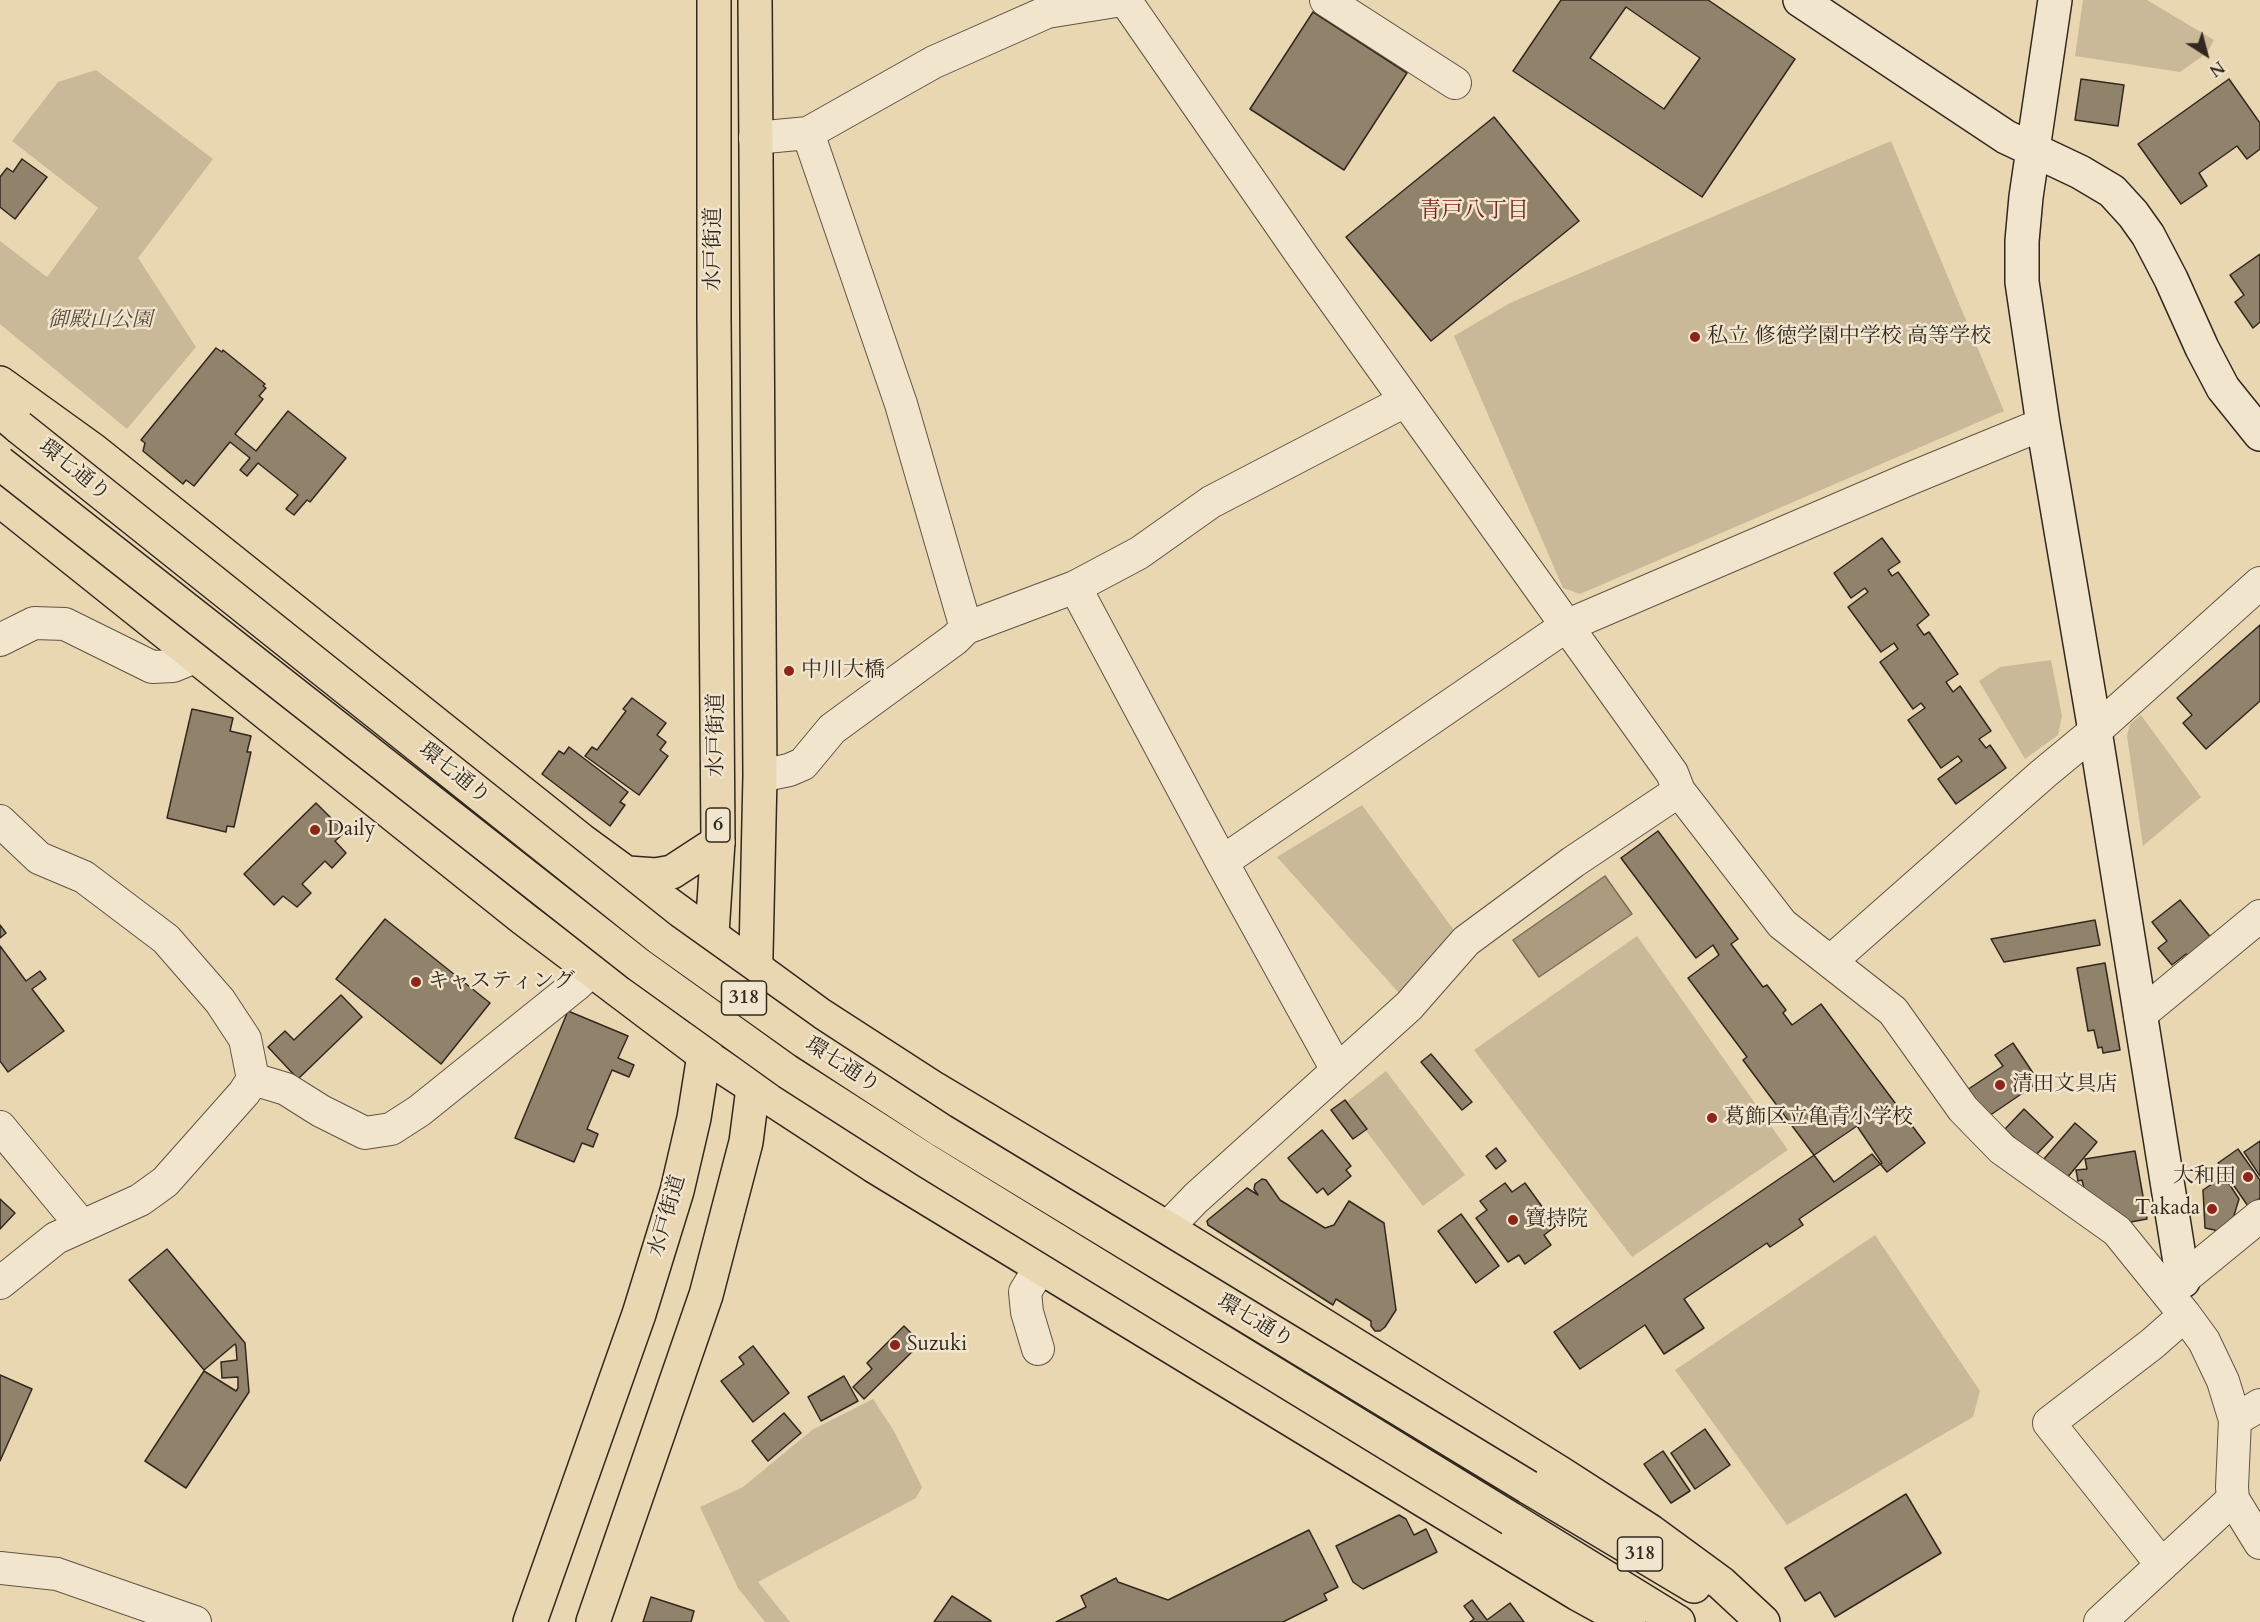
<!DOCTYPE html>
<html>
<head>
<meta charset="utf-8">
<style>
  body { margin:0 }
  #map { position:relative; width:2260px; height:1622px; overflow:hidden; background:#e9d7b2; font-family:Cardo,serif }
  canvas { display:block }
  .north { position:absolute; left:2176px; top:24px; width:60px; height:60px; -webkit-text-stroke:4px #f1e5cd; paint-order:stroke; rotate:144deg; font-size:16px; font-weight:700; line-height:24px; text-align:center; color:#32281f }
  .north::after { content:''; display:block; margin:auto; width:21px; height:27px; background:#32281f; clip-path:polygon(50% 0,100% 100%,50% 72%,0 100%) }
</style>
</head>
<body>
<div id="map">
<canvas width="2260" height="1622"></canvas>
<div class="north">N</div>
</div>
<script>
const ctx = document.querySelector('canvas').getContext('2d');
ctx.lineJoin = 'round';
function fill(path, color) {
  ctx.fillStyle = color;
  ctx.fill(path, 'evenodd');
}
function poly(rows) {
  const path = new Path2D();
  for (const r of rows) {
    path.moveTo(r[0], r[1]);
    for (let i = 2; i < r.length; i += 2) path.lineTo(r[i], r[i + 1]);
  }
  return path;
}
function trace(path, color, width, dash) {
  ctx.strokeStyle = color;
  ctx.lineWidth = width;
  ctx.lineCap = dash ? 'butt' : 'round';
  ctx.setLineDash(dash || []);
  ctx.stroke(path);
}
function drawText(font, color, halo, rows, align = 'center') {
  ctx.font = font + ' Cardo,"Noto Serif JP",serif';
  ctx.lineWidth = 5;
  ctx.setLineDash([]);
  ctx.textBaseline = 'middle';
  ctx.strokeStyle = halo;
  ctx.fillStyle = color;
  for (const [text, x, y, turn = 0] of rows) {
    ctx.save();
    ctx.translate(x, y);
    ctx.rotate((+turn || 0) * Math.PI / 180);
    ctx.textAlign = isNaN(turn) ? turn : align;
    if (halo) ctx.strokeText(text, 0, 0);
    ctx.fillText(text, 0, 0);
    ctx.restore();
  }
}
fill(poly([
  [2083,0,2147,0,2214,40,2207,53,2180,72,2075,56],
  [96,70,213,159,138,258,196,347,127,429,0,324,0,241,47,277,98,208,12,141,58,82],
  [1891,141,2004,411,1580,594,1563,588,1454,336,1510,303],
  [2051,660,2062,716,2058,735,2025,759,1979,681,2000,667],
  [2141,715,2201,797,2143,846,2127,736,2130,724],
  [1362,805,1456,933,1399,993,1277,857],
  [1637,936,1788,1150,1632,1257,1474,1050],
  [1386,1071,1465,1175,1423,1206,1345,1103],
  [1875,1235,1980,1391,1973,1417,1787,1525,1675,1370],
  [873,1399,894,1431,922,1487,916,1498,758,1582,790,1622,765,1622,738,1588,700,1507,743,1487,812,1430]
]), '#cab999');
const water = poly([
  [1605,876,1632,914,1539,977,1513,940,1605,876]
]);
fill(water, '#ab9c80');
trace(water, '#7b6e59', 1.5);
const building = poly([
  [1561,0,1708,0,1795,59,1702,197,1513,71,1561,0],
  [1626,7,1700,58,1664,109,1590,58,1626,7],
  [1313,12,1407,73,1344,170,1250,109,1313,12],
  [2081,79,2124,85,2118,126,2075,120,2081,79],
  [2229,79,2260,123,2260,149,2247,159,2237,146,2199,173,2207,186,2181,204,2138,144,2229,79],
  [1494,117,1579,221,1431,341,1346,237,1494,117],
  [22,159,47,177,15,219,0,207,0,177,7,168,13,172,22,159],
  [2260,254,2260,322,2253,328,2235,302,2244,295,2230,275,2260,254],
  [216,348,222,352,223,350,265,384,263,386,266,388,259,396,263,399,235,434,256,451,288,411,346,458,310,502,307,500,294,515,286,509,298,495,258,463,247,476,240,470,250,458,230,442,194,486,186,480,183,484,143,451,145,443,141,440,216,348],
  [1882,538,1900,562,1888,570,1892,576,1898,572,1929,615,1917,625,1924,635,1929,632,1958,674,1946,682,1953,692,1960,686,1991,731,1979,739,1986,748,1990,745,2006,768,1956,804,1938,779,1962,761,1958,756,1941,768,1908,720,1925,708,1921,703,1913,709,1880,662,1898,649,1894,643,1881,652,1848,607,1868,592,1865,588,1851,598,1834,573,1882,538],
  [2260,625,2260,701,2206,749,2183,723,2192,715,2177,698,2260,625],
  [632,698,666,723,657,735,666,742,660,750,668,756,639,795,585,756,592,747,597,750,626,711,623,709,632,698],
  [192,709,233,718,230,731,251,736,247,752,251,752,234,827,227,826,226,832,167,818,192,709],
  [569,747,628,792,620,802,625,805,610,826,542,774,559,751,564,754,569,747],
  [316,803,345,832,335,841,346,853,332,868,325,861,302,884,311,893,297,907,283,896,274,905,244,874,316,803],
  [1658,831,1738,939,1731,944,1763,987,1767,985,1786,1010,1783,1013,1792,1025,1821,1004,1925,1143,1887,1172,1872,1154,1834,1182,1743,1060,1747,1057,1688,978,1719,955,1713,945,1696,958,1621,858,1658,831],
  [2180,900,2213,940,2190,959,2186,954,2172,965,2158,948,2167,941,2152,922,2180,900],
  [385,919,490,1003,441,1064,336,979,385,919],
  [2095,920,2100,945,2004,962,1991,939,2095,920],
  [0,925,6,933,0,938,0,925],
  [0,946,26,981,40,971,46,979,32,989,64,1031,8,1072,0,1061,0,946],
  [2105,963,2120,1050,2103,1053,2102,1047,2098,1048,2094,1030,2088,1031,2077,968,2105,963],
  [341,995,362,1017,298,1079,268,1047,285,1031,294,1040,341,995],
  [568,1011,628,1036,618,1058,634,1065,629,1077,612,1070,587,1129,598,1134,593,1147,582,1143,574,1162,515,1138,568,1011],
  [2013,1043,2039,1082,1986,1118,1967,1090,2003,1066,1995,1055,2013,1043],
  [1431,1054,1472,1102,1462,1110,1421,1062,1431,1054],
  [1345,1100,1367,1129,1353,1139,1331,1110,1345,1100],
  [2024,1109,2053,1137,2034,1157,2005,1129,2024,1109],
  [2075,1123,2097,1142,2066,1179,2043,1160,2075,1123],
  [1857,1126,1882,1163,1799,1219,1803,1225,1770,1247,1767,1243,1684,1299,1704,1328,1664,1354,1645,1325,1580,1369,1554,1332,1857,1126],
  [1322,1130,1351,1166,1346,1170,1351,1176,1328,1195,1323,1188,1317,1193,1288,1158,1322,1130],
  [2260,1141,2260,1176,2244,1152,2260,1141],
  [1496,1148,1506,1161,1496,1169,1486,1156,1496,1148],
  [2238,1149,2260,1180,2260,1198,2248,1206,2218,1163,2238,1149],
  [2135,1151,2147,1219,2125,1223,2108,1210,2107,1205,2102,1206,2085,1193,2082,1180,2078,1181,2076,1170,2087,1169,2085,1159,2135,1151],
  [2224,1176,2239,1199,2232,1222,2219,1231,2205,1228,2203,1190,2224,1176],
  [1262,1179,1266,1180,1280,1200,1325,1228,1334,1225,1349,1201,1384,1223,1396,1310,1385,1327,1380,1331,1375,1331,1371,1326,1371,1321,1336,1299,1333,1305,1208,1225,1207,1221,1209,1219,1247,1188,1258,1195,1254,1189,1255,1184,1262,1179],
  [1505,1183,1512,1192,1525,1183,1556,1226,1544,1235,1551,1245,1525,1264,1519,1255,1508,1262,1476,1218,1487,1210,1480,1201,1505,1183],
  [0,1199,15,1213,0,1229,0,1199],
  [1461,1214,1499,1266,1476,1283,1438,1231,1461,1214],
  [167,1249,245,1343,249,1392,186,1488,145,1461,204,1371,236,1391,238,1388,238,1377,222,1378,221,1362,237,1360,236,1346,235,1344,204,1370,129,1280,167,1249],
  [904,1326,921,1343,864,1399,853,1387,872,1369,867,1363,904,1326],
  [753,1346,789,1393,753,1422,721,1381,744,1364,739,1357,753,1346],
  [0,1375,32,1389,0,1461,0,1375],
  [844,1376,858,1401,821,1421,808,1397,844,1376],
  [784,1413,801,1433,768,1461,752,1441,784,1413],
  [1705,1429,1730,1465,1695,1489,1671,1453,1705,1429],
  [1663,1451,1690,1491,1671,1503,1644,1464,1663,1451],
  [1906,1494,1941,1553,1835,1617,1820,1592,1805,1601,1785,1568,1906,1494],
  [1399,1515,1406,1519,1414,1535,1426,1529,1437,1552,1363,1589,1353,1582,1336,1546,1399,1515],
  [1309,1530,1338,1587,1324,1594,1327,1600,1283,1622,1056,1622,1086,1607,1081,1596,1116,1578,1118,1582,1168,1600,1309,1530],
  [952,1596,991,1621,990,1622,934,1622,952,1596],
  [651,1597,694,1611,691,1622,643,1622,651,1597],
  [1472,1600,1487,1620,1510,1603,1524,1622,1470,1622,1474,1619,1464,1606,1472,1600]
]);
fill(building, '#91836b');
trace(building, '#32281f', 1.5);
const street = poly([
  [1125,0,1303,257,1672,773,1679,791,1782,924,1893,1011,1963,1109,2002,1149,2117,1231,2185,1315,2204,1341,2223,1381,2235,1420,2232,1487,2233,1499,2260,1543],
  [1326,0,1455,83],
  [808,133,901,404,966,628],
  [755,138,808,133,934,62,1047,12,1122,0],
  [1075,587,1222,862,1337,1070],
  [0,640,34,623,65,624,152,667,173,666,195,657],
  [760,776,789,770,803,764,832,729,955,639,966,628,1075,587,1139,553,1211,502,1405,401],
  [0,821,39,858,84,877,166,939,220,1001,245,1039,253,1079],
  [1222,862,1566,626,1909,479,2043,424],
  [1831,961,2043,774,2095,731,2260,583],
  [2140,1015,2260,916],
  [0,1127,82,1226],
  [1167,1228,1196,1198,1409,1006,1466,941,1573,862,1679,791],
  [0,1283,56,1238,140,1200,165,1182,244,1093,253,1079,286,1089,321,1111,365,1133,391,1129,419,1111,576,985,591,971],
  [2167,1292,2260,1216],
  [1038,1349,1027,1312,1025,1292,1041,1266],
  [2235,1420,2260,1405],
  [2162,1565,2049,1423,2152,1344,2185,1315],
  [0,1568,57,1574,195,1622],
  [2100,1622,2233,1499]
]);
const secondary = poly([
  [1800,0,2006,137,2080,172,2112,191,2133,214,2148,235,2171,279,2202,348,2223,388,2260,434],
  [2055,0,2026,197,2022,241,2022,282,2043,424,2095,731,2183,1281]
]);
const primary = poly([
  [0,383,93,450,581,840,819,1014,935,1089,1167,1228,1560,1473,1650,1531,1721,1583,1763,1622],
  [0,411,19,427],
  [0,500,524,919,704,1055,874,1166,1578,1594,1629,1622],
  [628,873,656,875,672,872,718,842],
  [1528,1487,1694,1586],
  [1511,1519,1678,1622]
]);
const highway = poly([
  [530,1622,639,1314,677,1191,694,1118,704,1055,718,842,714,318,714,0],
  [593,1622,706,1295,746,1142,753,1088,760,776,755,0]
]);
trace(street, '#605444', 34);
trace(secondary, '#32281f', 36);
trace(primary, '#32281f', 36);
trace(highway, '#32281f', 36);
trace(street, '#f1e5cd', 32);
trace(secondary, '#f1e5cd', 33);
trace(primary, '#e9d7b2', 33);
trace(highway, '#e9d7b2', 33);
const primaryBridge = poly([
  [19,427,661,939,804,1041,942,1131,1528,1487],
  [0,463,639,965,788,1072,927,1161,1511,1519]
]);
trace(primaryBridge, '#32281f', 36, []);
trace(primaryBridge, '#e9d7b2', 33);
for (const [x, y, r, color] of [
  [1695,337,6,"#8f2418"],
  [789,671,6,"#8f2418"],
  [315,830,6,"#8f2418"],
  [416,982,6,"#8f2418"],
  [2000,1085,6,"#8f2418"],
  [1712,1118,6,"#8f2418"],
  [2248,1177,6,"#8f2418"],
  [2212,1209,6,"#8f2418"],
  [1513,1220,6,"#8f2418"],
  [895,1345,6,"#8f2418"]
]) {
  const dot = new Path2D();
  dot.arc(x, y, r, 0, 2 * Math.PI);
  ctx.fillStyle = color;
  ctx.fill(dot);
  trace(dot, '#f1e5cd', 2);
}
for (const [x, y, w] of [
  [718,825,24],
  [744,998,45],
  [1640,1554,45]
]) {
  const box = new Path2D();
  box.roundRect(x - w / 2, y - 17, w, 34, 4.5);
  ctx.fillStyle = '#f1e5cd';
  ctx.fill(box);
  trace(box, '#32281f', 1.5);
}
drawText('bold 20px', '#32281f', null, [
  ["6",718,825],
  ["318",744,998],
  ["318",1640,1554]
]);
drawText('21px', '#32281f', '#f1e5cd', [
  ["水戸街道",714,249,-90],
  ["環七通り",74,471,39],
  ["水戸街道",717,735,-90],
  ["環七通り",454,774,39],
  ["環七通り",842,1066,33],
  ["水戸街道",668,1216,-74],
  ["環七通り",1255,1322,31]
]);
drawText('italic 21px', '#584c3e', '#f1e5cd', [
  ["御殿山公園",100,321]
]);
drawText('21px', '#32281f', '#f1e5cd', [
  ["私立 修徳学園中学校 高等学校",1707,337],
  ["中川大橋",801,671],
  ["Daily",327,830],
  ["キャスティング",428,982],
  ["清田文具店",2012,1085],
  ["葛飾区立亀青小学校",1724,1118],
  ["大和田",2236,1177,"right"],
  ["Takada",2200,1209,"right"],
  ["寶持院",1525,1220],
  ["Suzuki",907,1345]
], 'left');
drawText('22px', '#7a1f14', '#f1e5cd', [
  ["青戸八丁目",1474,212]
]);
</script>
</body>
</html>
